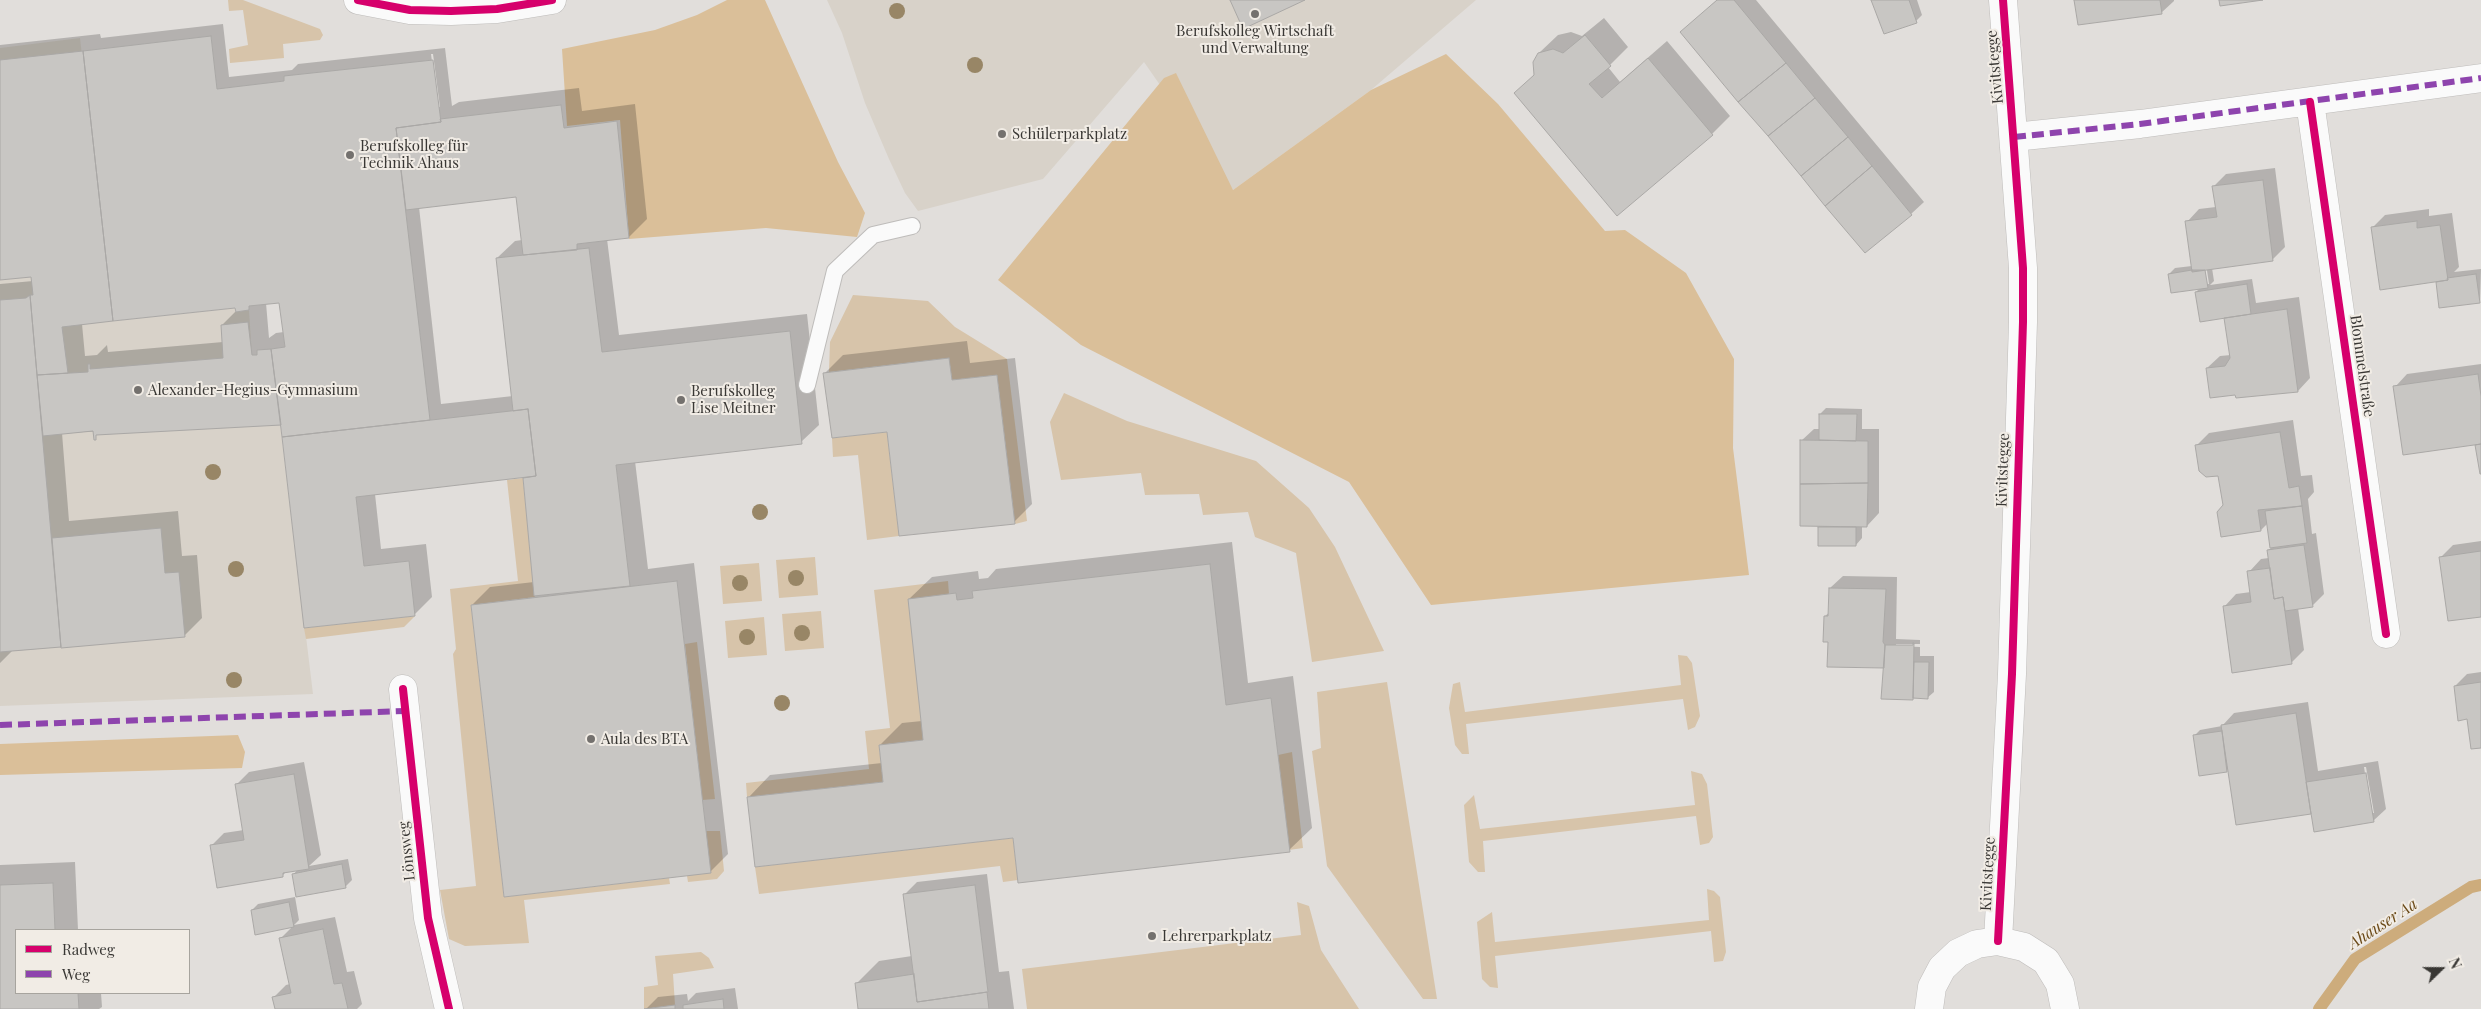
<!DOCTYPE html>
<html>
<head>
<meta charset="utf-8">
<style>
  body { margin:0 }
  #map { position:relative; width:2481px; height:1009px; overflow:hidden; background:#e1dedb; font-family:"Playfair Display",serif }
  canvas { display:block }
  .legend { position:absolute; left:15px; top:929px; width:175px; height:65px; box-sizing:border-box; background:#f1ece5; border:1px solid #a7a49e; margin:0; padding:6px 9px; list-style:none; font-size:15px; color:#393734 }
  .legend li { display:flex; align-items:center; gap:10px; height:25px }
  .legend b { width:25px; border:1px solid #a7a49e }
  .north { position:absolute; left:2416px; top:944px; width:50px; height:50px; -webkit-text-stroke:4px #f1ece5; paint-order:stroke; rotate:68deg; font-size:14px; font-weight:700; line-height:20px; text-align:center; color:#393734 }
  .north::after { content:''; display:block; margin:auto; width:18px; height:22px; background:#393734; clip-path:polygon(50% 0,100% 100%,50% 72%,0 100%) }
</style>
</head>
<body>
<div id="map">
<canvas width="2481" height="1009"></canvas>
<ul class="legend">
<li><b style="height:6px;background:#d6006c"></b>Radweg</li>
<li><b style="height:6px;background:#8e44ad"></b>Weg</li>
</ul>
<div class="north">N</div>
</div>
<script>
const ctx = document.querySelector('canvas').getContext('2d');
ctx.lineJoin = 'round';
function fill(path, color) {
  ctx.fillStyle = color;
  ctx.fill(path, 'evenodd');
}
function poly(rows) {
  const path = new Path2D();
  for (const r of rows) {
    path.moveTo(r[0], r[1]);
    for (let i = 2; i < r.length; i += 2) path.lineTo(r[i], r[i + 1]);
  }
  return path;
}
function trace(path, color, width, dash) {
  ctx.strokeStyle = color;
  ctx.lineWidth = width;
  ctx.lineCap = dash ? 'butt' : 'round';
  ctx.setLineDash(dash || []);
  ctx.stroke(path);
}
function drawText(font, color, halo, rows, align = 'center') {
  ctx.font = font + ' "Playfair Display",serif';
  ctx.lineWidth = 4;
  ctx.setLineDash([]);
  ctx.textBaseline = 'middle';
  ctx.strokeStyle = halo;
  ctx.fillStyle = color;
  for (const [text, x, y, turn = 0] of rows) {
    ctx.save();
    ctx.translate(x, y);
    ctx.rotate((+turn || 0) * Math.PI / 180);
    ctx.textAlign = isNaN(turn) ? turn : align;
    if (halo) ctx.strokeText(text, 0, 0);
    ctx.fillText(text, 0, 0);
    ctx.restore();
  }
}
fill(poly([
  [827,0,1476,0,1371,90,1233,190,1144,62,1043,179,918,211,905,193,889,159,865,103,842,33],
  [80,38,113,321,235,308,236,312,249,310,252,355,257,355,257,350,271,349,313,694,0,706,0,48]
]), '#d8d2c9');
fill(poly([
  [228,0,243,0,320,29,323,35,320,40,283,44,284,58,230,63,229,49,248,45,243,10,229,11],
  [853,295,928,301,955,327,1007,359,1027,521,1015,524,997,375,952,380,949,358,829,372,830,342],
  [1064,393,1127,421,1256,461,1309,508,1335,547,1384,651,1312,662,1296,553,1255,537,1248,512,1203,515,1199,494,1145,495,1141,473,1061,480,1050,422],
  [887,432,899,536,867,540,858,455,833,457,832,438],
  [523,478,535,597,471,605,504,897,669,878,670,884,524,900,529,943,465,946,449,939,440,890,476,886,453,654,456,649,450,589,518,581,507,480],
  [815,557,818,595,779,598,776,560],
  [759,563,762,601,723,604,720,566],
  [948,581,949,594,923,740,879,745,883,782,747,797,746,783,869,769,865,731,890,728,874,590],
  [821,611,824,648,785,651,782,614],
  [415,616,404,627,306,639,304,628],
  [764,617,767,655,728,658,725,621],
  [697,642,715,799,702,800,685,644],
  [1678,655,1687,656,1692,663,1700,716,1695,727,1688,730,1683,699,1466,724,1469,754,1462,754,1455,745,1449,708,1453,684,1460,682,1465,712,1681,685],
  [1387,682,1437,999,1423,999,1327,866,1312,751,1321,748,1317,692],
  [1292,752,1303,848,1289,850,1278,755],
  [1691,771,1702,774,1707,784,1713,837,1709,843,1700,845,1696,816,1483,841,1485,872,1478,872,1469,862,1464,805,1474,795,1480,829,1695,805],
  [706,831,720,831,724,871,717,879,688,882,687,876],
  [1013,838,1018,880,1003,882,1000,866,759,894,755,867],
  [1707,889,1714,891,1720,897,1726,952,1723,961,1714,962,1711,931,1495,956,1498,988,1490,987,1482,979,1477,922,1492,912,1495,942,1709,920],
  [1297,902,1309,906,1321,950,1359,1009,1027,1009,1022,969,1301,935],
  [701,952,709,958,714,968,673,974,675,1005,644,1009,644,987,658,985,655,956]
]), '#d7c4aa');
fill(poly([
  [727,0,765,0,838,162,865,213,857,237,766,228,629,239,620,120,567,126,562,49,655,30,697,15],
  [1446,54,1498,104,1605,231,1625,230,1686,273,1734,359,1733,448,1749,575,1431,605,1349,482,1081,345,998,280,1164,78,1176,73,1233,190,1371,90],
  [238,735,245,752,242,768,0,775,0,744]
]), '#dabf99');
fill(poly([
  [1717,0,1756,0,1924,202,1911,214,1682,32],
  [1873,0,1917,0,1922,15,1916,21],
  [2075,0,2174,0,2174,1,2161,13],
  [1604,18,1628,47,1608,67,1620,82,1667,41,1730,116,1712,134,1516,93,1535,74,1539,53,1558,35,1571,32,1582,36],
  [223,24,229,77,292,70,298,64,445,48,452,106,459,102,579,88,582,111,635,104,647,219,629,237,607,239,619,335,807,314,819,425,801,442,635,461,648,569,694,563,728,854,710,872,472,605,490,587,534,582,524,476,375,494,381,549,426,544,432,597,414,615,306,627,281,423,62,433,69,521,178,511,182,556,197,555,202,618,184,636,12,651,0,663,0,284,33,281,32,275,0,279,0,45,100,34,101,38],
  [431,54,433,54,440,107,438,107],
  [517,196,522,240,515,241,497,258,513,396,441,404,419,207],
  [280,301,284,332,276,333,269,338,266,303],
  [236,306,237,310,222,325,223,342,108,352,107,345,97,355,85,356,82,324],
  [2275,168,2285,247,2272,260,2212,268,2214,281,2210,285,2252,279,2256,303,2299,297,2310,378,2298,391,2237,397,2236,394,2207,368,2220,356,2231,355,2226,316,2196,292,2200,288,2169,274,2175,268,2192,266,2187,222,2199,209,2216,207,2214,186,2226,174],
  [2203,264,2206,264,2209,284,2206,284],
  [2429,209,2429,216,2452,213,2459,267,2454,272,2481,269,2480,301,2437,283,2439,280,2373,227,2385,215],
  [967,341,970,363,1015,358,1032,504,1014,522,888,431,825,373,843,355],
  [2481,364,2481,473,2476,443,2395,387,2407,374],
  [1826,408,1862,409,1862,429,1879,429,1879,513,1867,526,1862,525,1862,538,1856,545,1819,527,1821,525,1801,441,1814,429,1820,429,1820,414],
  [2293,420,2301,476,2312,475,2314,492,2308,499,2312,534,2316,533,2324,594,2312,606,2298,608,2304,650,2292,662,2224,607,2236,594,2251,592,2249,572,2261,559,2269,558,2268,550,2271,548,2268,523,2261,530,2224,505,2220,474,2197,445,2209,433],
  [2481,541,2481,616,2441,557,2453,545],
  [1232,542,1248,683,1293,676,1312,828,1289,850,1014,836,748,798,770,775,882,763,880,745,902,723,922,721,909,599,932,577,978,571,979,579,988,578,996,569],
  [1843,576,1897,577,1896,639,1920,640,1920,644,1896,644,1896,646,1920,647,1920,656,1934,656,1934,692,1927,698,1883,697,1885,667,1829,641,1825,616,1830,612,1830,588],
  [2481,672,2481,746,2455,686,2467,674],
  [2308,702,2318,771,2378,761,2386,809,2373,821,2312,813,2237,824,2229,769,2200,775,2194,736,2200,730,2222,726,2234,713],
  [2364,767,2366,767,2374,813,2371,813],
  [304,762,321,855,309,866,348,859,352,880,346,886,293,875,298,869,287,871,283,875,211,846,224,833,244,830,237,784,249,772],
  [75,862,78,930,16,930,16,993,101,993,102,1007,99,1009,0,1009,0,865],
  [987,874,999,972,1009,971,1014,1009,860,1009,857,983,879,961,912,956,904,895,917,882],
  [295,897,299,920,294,925,335,917,347,972,354,971,362,1004,357,1009,276,1009,274,997,286,985,290,984,281,938,293,926,252,910,258,904],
  [735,988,738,1009,646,1009,658,997,687,994,688,1001,696,993]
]), '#0003');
trace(poly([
  [2319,1009,2355,959,2471,887,2481,885]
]), '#cdac7c', 12);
const building = poly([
  [1230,0,1305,0,1243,29,1230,0],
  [1717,0,1734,0,1786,63,1738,102,1680,32,1717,0],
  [1871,0,1909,0,1917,23,1884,34,1871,0],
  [2074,0,2160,0,2162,14,2078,25,2074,0],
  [2219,0,2263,0,2220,6,2219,0],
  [1585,35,1611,66,1589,84,1602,98,1648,58,1713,135,1617,216,1514,93,1534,75,1533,62,1538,53,1553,49,1563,53,1585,35],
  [211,36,217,89,284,81,284,76,433,60,441,122,396,128,430,420,282,437,271,349,285,347,279,303,249,306,249,310,236,312,235,308,113,321,83,51,211,36],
  [83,51,113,321,62,327,68,373,37,375,30,295,33,295,31,277,0,280,0,60,83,51],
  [1786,63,1815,98,1768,136,1738,102,1786,63],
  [1815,98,1848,137,1801,176,1768,136,1815,98],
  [561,105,564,128,617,121,629,238,577,244,577,250,523,255,516,197,406,210,396,128,441,122,440,119,561,105],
  [1848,137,1872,166,1825,206,1801,176,1848,137],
  [1872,166,1912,215,1865,253,1825,206,1872,166],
  [2263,180,2273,261,2192,272,2185,221,2217,217,2212,186,2263,180],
  [2417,221,2417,228,2440,225,2448,280,2380,290,2371,227,2417,221],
  [589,248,602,352,790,331,802,444,616,465,630,586,534,596,523,478,536,476,528,409,513,411,496,258,589,248],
  [2192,270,2205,270,2208,288,2171,293,2168,274,2192,270],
  [2476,274,2480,303,2439,308,2436,282,2448,280,2447,278,2476,274],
  [2247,284,2251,314,2200,322,2195,292,2247,284],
  [30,295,61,647,0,652,0,300,26,298,30,295],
  [2287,309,2298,392,2236,398,2235,395,2210,398,2206,368,2225,366,2230,358,2224,318,2287,309],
  [248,322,252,355,257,355,257,350,271,349,281,425,96,435,96,440,94,440,93,431,43,436,37,375,88,372,88,364,90,364,90,369,223,358,221,325,248,322],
  [949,358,952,380,997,375,1015,524,899,536,887,432,832,438,823,373,949,358],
  [2478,374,2481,396,2481,444,2403,455,2393,386,2478,374],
  [528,409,536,476,356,497,364,566,409,561,415,616,304,628,282,437,528,409],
  [1819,414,1857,414,1856,441,1819,440,1819,414],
  [2280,432,2289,488,2299,486,2302,506,2258,510,2261,531,2221,537,2217,512,2223,505,2218,476,2206,477,2199,471,2195,445,2280,432],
  [1800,440,1868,441,1868,483,1800,484,1800,440],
  [2481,444,2481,474,2480,474,2475,445,2481,444],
  [1868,483,1867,527,1800,526,1800,484,1868,483],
  [2302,506,2307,543,2270,548,2265,511,2302,506],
  [1818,527,1856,527,1856,546,1818,546,1818,527],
  [161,528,165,573,179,572,185,637,61,648,52,538,161,528],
  [2304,545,2313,607,2285,611,2283,597,2274,599,2267,550,2304,545],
  [2481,551,2481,617,2448,621,2439,557,2481,551],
  [1210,564,1226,705,1271,698,1290,852,1018,883,1013,838,755,867,747,797,883,782,879,745,923,740,908,599,956,593,957,600,973,598,972,591,1210,564],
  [2270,568,2274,599,2283,597,2292,664,2232,673,2223,606,2251,602,2247,571,2270,568],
  [677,581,711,873,504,897,471,605,677,581],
  [1829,588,1886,589,1883,642,1885,645,1884,668,1827,667,1828,642,1823,642,1824,616,1828,616,1829,588],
  [1913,643,1914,643,1913,700,1881,699,1885,645,1913,645,1913,643],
  [1914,662,1929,662,1928,699,1913,698,1914,662],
  [2481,682,2481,748,2471,749,2467,719,2458,721,2454,686,2481,682],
  [2296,713,2311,814,2236,825,2221,725,2296,713],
  [2222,731,2227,772,2199,776,2193,735,2222,731],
  [2366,773,2374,822,2314,832,2306,782,2366,773],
  [294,774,309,869,283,873,283,877,217,888,210,845,244,840,235,784,294,774],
  [342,864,346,888,296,897,292,874,342,864],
  [53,883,55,930,16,930,16,993,78,993,79,1009,0,1009,0,885,53,883],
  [975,885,988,992,917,1002,903,894,975,885],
  [289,902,294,927,255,935,251,910,289,902],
  [323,929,334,984,342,983,348,1009,275,1009,272,997,291,993,279,938,323,929],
  [914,974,917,1002,987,992,989,1009,858,1009,855,983,914,974],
  [723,999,724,1009,683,1009,683,1005,723,999],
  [675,1005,675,1009,644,1009,675,1005]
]);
fill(building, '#c8c6c3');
trace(building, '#aaa8a6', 1);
const lane = poly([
  [807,385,835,271,873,235,912,226]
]);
const street = poly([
  [358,0,410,10,451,11,497,9,552,0],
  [2310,102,2386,634],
  [2014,137,2140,124,2481,78],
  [403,689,428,918,449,1009],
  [1998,941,2012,674,2023,322,2023,268,2003,0],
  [1929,1009,1932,987,1942,968,1958,953,1977,944,1998,941,2024,947,2046,961,2060,984,2065,1009]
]);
trace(lane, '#bebcba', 18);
trace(street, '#bebcba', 29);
trace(lane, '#fafafa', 16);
trace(street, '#fafafa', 28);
trace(poly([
  [2014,137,2140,124,2481,78],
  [0,725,406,711]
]), '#8e44ad', 6, [12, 6]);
trace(poly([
  [358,0,410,10,451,11,497,9,552,0],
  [2310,102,2386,634],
  [403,689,428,918,449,1009],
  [1998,941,2012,674,2023,322,2023,268,2003,0]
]), '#d6006c', 8);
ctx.fillStyle = '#988666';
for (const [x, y] of [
  [897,11],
  [975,65],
  [213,472],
  [760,512],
  [236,569],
  [796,578],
  [740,583],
  [802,633],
  [747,637],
  [234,680],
  [782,703]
]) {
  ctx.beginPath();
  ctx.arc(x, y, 8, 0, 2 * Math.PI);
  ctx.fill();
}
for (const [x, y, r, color] of [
  [1255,14,5,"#74716e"],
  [1002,134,5,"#74716e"],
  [350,155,5,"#74716e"],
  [138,390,5,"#74716e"],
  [681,400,5,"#74716e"],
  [591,739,5,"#74716e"],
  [1152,936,5,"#74716e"]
]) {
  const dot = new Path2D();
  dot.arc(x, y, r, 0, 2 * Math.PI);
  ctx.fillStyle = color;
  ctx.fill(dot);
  trace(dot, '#f1ece5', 2);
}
drawText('15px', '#393734', '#f1ece5', [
  ["Berufskolleg Wirtschaft",1255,31,"center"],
  ["und Verwaltung",1255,48,"center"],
  ["Schülerparkplatz",1012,134],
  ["Berufskolleg für",360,146],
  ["Technik Ahaus",360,163],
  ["Alexander-Hegius-Gymnasium",148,390],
  ["Berufskolleg",691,391],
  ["Lise Meitner",691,408],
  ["Aula des BTA",601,739],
  ["Lehrerparkplatz",1162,936]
], 'left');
drawText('15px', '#393734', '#f1ece5', [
  ["Kivitstegge",1995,67,-95],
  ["Blommelstraße",2362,366,82],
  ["Kivitstegge",2003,470,-88],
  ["Lönsweg",407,851,-96],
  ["Kivitstegge",1988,874,-87]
]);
drawText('italic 16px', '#6b4a18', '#f1ece5', [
  ["Ahauser Aa",2383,924,-33]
]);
</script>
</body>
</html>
